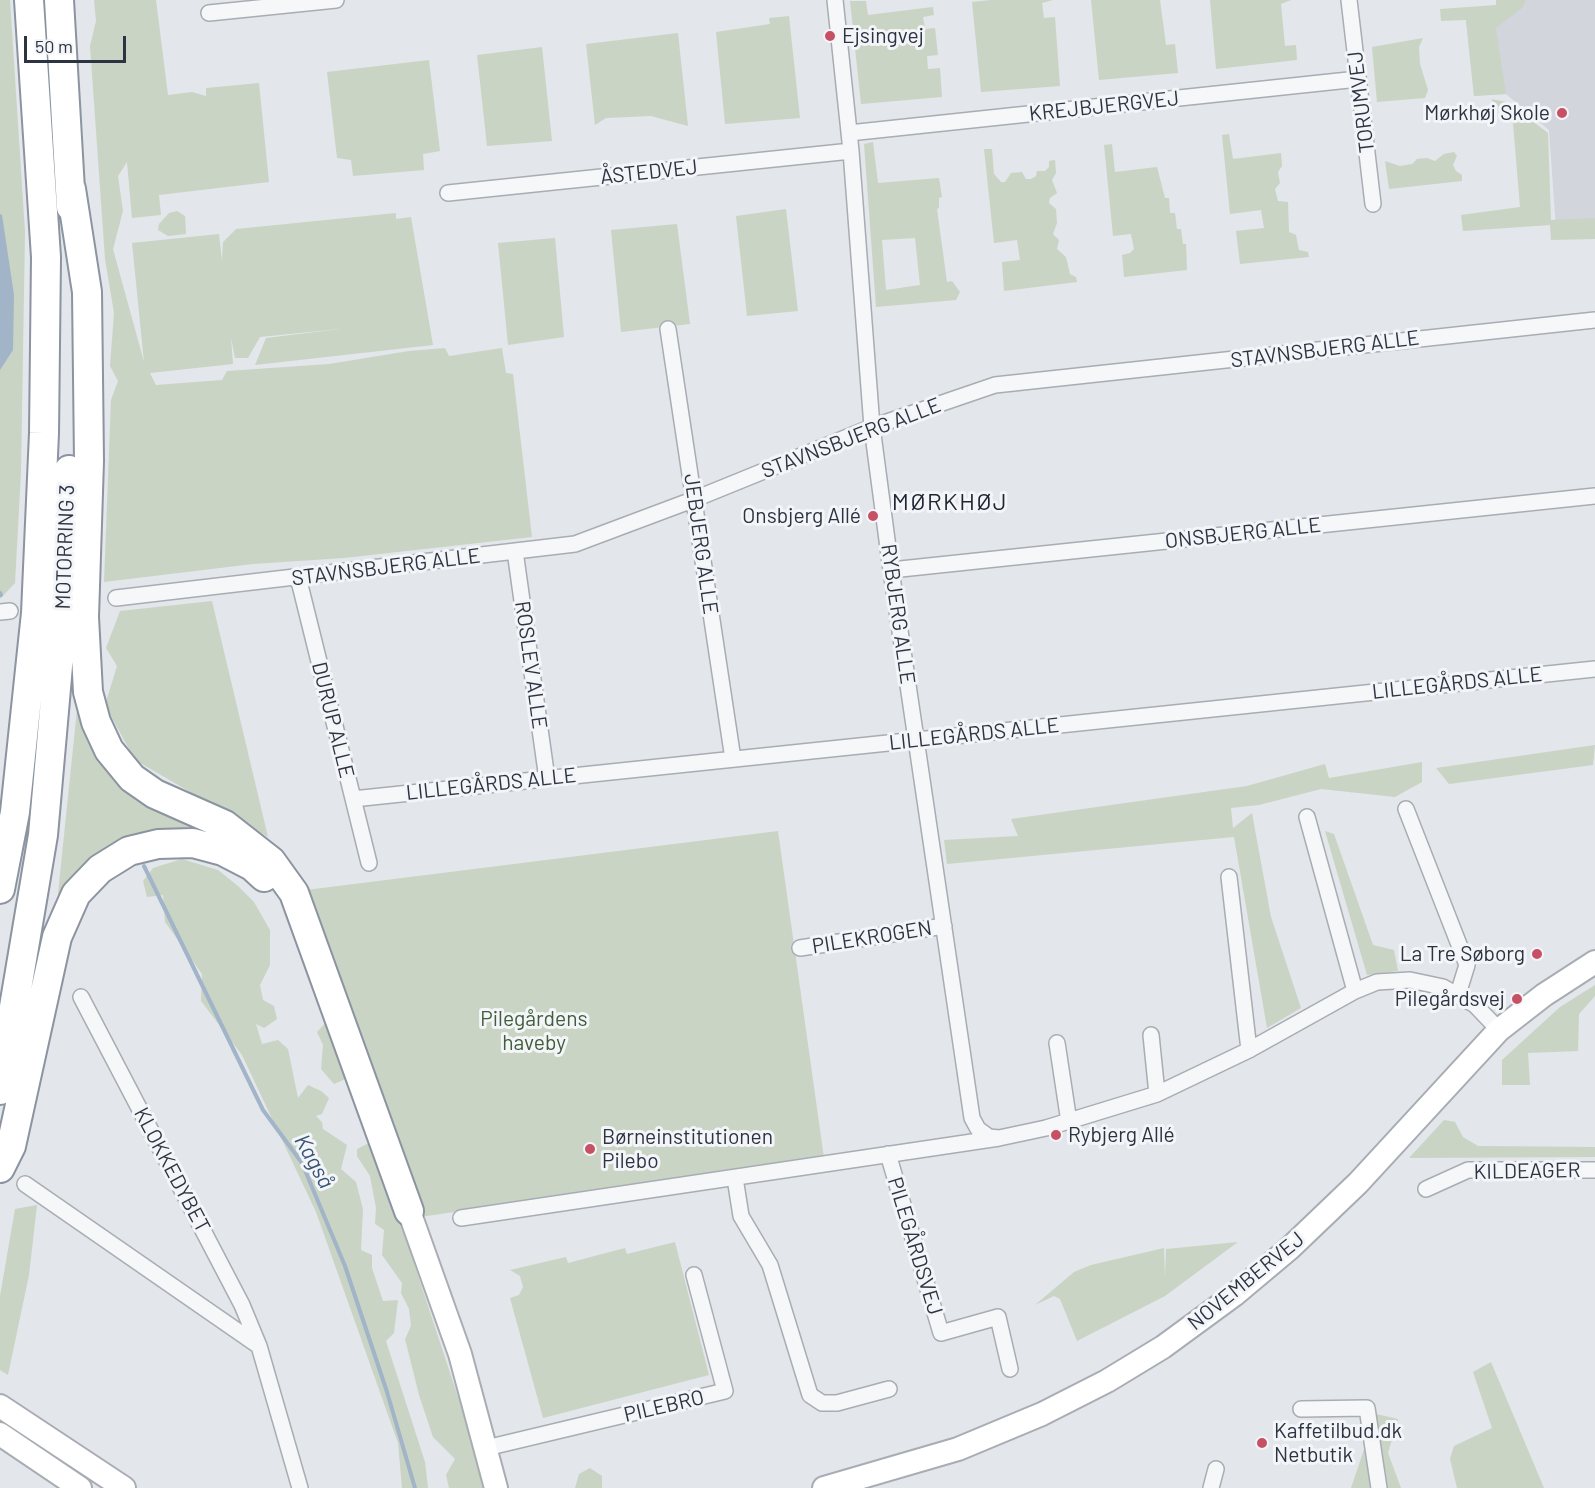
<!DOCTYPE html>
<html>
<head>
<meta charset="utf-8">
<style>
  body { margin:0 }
  #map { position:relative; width:1595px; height:1488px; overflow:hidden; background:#e3e6ea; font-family:Barlow,sans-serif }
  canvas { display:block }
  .scale { position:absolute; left:24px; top:36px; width:102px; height:27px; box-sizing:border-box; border:3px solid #2c3442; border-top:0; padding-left:8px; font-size:18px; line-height:21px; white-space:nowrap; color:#2c3442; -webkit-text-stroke:4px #f3f5f8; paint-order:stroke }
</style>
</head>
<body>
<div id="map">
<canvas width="1595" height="1488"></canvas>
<div class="scale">50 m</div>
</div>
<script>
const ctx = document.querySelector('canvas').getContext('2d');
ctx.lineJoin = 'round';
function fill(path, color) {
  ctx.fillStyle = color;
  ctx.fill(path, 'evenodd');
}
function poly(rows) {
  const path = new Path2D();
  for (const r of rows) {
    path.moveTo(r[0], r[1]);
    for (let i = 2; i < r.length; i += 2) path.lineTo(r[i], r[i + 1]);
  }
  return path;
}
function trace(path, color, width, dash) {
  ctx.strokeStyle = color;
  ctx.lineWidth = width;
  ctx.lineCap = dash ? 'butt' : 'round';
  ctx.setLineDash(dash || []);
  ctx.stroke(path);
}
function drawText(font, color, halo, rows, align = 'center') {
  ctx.font = font + ' Barlow,sans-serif';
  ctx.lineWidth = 6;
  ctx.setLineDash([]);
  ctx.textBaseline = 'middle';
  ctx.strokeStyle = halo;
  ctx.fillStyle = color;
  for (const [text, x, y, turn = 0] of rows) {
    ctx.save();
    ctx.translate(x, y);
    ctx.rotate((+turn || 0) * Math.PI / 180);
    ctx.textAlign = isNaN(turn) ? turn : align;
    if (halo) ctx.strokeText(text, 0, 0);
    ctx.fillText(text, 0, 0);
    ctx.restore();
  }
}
fill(poly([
  [1526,0,1595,0,1595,226,1556,229,1549,130,1506,94,1474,96,1465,12,1522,7]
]), '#d2d5dc');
fill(poly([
  [0,0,10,0,25,232,21,472,15,583,0,599],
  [94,0,156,0,168,95,192,92,206,96,206,88,259,83,269,182,159,195,161,215,132,218,127,162,118,176,123,211,113,249,144,362,132,243,219,234,222,261,223,242,236,229,396,213,396,219,411,217,433,345,255,365,266,338,340,329,260,337,248,358,235,358,231,338,233,364,150,373,156,385,222,380,227,371,329,364,409,351,445,348,449,356,502,348,506,373,513,374,532,537,344,558,253,564,104,582,111,400,118,381,110,366,114,313,105,259,90,46,96,21],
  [990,0,1053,0,1042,3,1044,18,1055,17,1060,86,981,92,972,2],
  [1091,0,1160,0,1166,45,1175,44,1178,73,1099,80],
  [1210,0,1291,0,1281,4,1285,46,1296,45,1297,60,1216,69],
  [1496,0,1526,0,1522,8,1496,28,1506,94,1474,96,1466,20,1441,21,1440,9,1496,5],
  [850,1,866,1,868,15,933,7,934,15,923,17,925,29,935,28,938,55,927,56,928,69,940,68,942,97,861,104],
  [789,16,800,118,725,124,716,32,770,24,769,18],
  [678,33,688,126,651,116,606,118,595,125,586,44],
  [1423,38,1419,47,1420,64,1428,90,1425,98,1377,102,1372,47],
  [542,47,552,141,487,146,477,55],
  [429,60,440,151,423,154,424,170,353,176,351,160,337,158,327,72],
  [1491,99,1507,102,1548,133,1551,220,1595,218,1595,239,1551,240,1550,225,1463,231,1461,215,1520,207,1513,123],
  [1229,134,1233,159,1281,153,1282,166,1278,172,1280,183,1275,189,1278,201,1288,202,1289,232,1296,235,1299,250,1308,252,1309,257,1240,264,1236,231,1264,228,1261,210,1230,214,1222,135],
  [873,142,878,183,939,178,942,197,939,198,939,208,937,209,947,282,952,281,960,292,956,300,876,307,864,144],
  [915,238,920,285,886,290,882,240],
  [1112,144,1115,172,1157,167,1165,198,1169,198,1170,213,1175,213,1177,229,1181,229,1183,244,1186,244,1187,270,1124,277,1122,255,1130,253,1134,249,1131,234,1113,236,1104,145],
  [984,149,992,149,994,174,1001,182,1005,182,1011,173,1022,172,1026,179,1031,179,1036,176,1037,171,1045,171,1049,167,1049,161,1055,160,1056,173,1052,180,1057,193,1050,198,1049,203,1056,209,1057,223,1053,234,1059,240,1057,249,1066,257,1070,274,1076,277,1077,282,1004,291,1002,262,1020,260,1017,240,994,243],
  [1454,152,1457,156,1453,165,1456,171,1462,175,1462,181,1389,189,1385,161,1400,166,1412,164,1417,159,1427,158,1435,161,1444,154],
  [786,209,798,311,747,316,736,216],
  [177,211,185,216,186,234,168,236,158,230,159,224,169,213],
  [677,224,690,324,621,332,611,230],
  [555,238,564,337,508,345,498,243],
  [212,601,268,837,135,760,105,705,117,666,106,648,120,611],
  [79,690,91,731,257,855,155,831,56,913],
  [1595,745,1593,765,1449,784,1436,768],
  [1422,762,1422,782,1395,797,1321,789,1259,805,1231,808,1233,828,1252,813,1271,917,1301,1008,1267,1028,1234,837,947,864,944,840,1018,836,1011,819,1247,786,1325,764,1329,778],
  [778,831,824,1158,420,1217,306,890],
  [1325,831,1334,834,1373,945,1394,950,1398,971,1367,975],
  [182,859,218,870,238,886,254,902,270,930,270,965,260,985,263,1000,274,1006,277,1019,264,1028,256,1024,262,1044,278,1040,288,1049,298,1098,308,1085,321,1091,329,1098,322,1114,316,1116,322,1122,323,1129,347,1145,341,1169,356,1182,363,1209,361,1250,372,1255,372,1268,383,1301,398,1300,394,1333,386,1341,425,1462,428,1488,402,1488,398,1443,316,1212,242,1055,201,1001,202,974,165,922,163,895,147,897,143,881,153,868],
  [1595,985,1595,996,1579,1014,1578,1051,1528,1053,1530,1085,1502,1085,1502,1060,1560,1007],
  [330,1018,350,1077,334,1084,321,1069,323,1045,317,1032],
  [1444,1120,1455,1122,1463,1137,1478,1146,1595,1147,1595,1157,1409,1158],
  [367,1144,375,1145,488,1488,449,1488,446,1475,455,1459,433,1437,419,1395,405,1339,411,1326,409,1309,401,1293,402,1283,382,1255,384,1230,375,1224,376,1208,370,1176,357,1156,357,1149],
  [37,1205,29,1275,8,1375,0,1370,0,1296,15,1209],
  [675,1242,709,1375,543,1418,510,1298,519,1295,523,1287,520,1276,510,1270,566,1257,568,1263,625,1248,627,1254],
  [1238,1242,1165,1296,1077,1341,1060,1299,1054,1296,1035,1305,1074,1272,1091,1265,1164,1248,1165,1278,1166,1249],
  [1491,1362,1544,1488,1457,1488,1450,1459,1454,1446,1492,1428,1473,1372],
  [1376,1414,1398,1419,1388,1453,1401,1488,1351,1488],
  [590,1468,602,1476,602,1488,575,1488,579,1474]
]), '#c9d4c5');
fill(poly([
  [0,214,2,215,14,295,13,350,0,370]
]), '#a1b4c8');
trace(poly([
  [0,593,1,595],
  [144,866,263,1110,302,1163,345,1266,387,1392,415,1488]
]), '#a1b4c8', 4);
const street = poly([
  [835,0,851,151,872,427,891,570,972,1118,978,1129,989,1137,999,1138],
  [1349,0,1373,204],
  [209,13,336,0],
  [849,133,1358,79],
  [448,193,851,151],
  [668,329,733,759],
  [515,551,547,779],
  [891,570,1595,496],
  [298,577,369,863],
  [116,598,575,544,695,499,872,427,995,385,1595,320],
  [0,612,10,611],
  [353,799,1595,669],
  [1406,809,1467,965,1458,994],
  [1307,817,1355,991],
  [1229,877,1249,1050],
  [800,948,944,926],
  [81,997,242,1305,259,1346],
  [1151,1035,1157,1094],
  [1057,1043,1069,1122],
  [888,1154,941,1333,998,1317,1010,1369],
  [735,1178,741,1216,770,1265,810,1395,822,1403,837,1403,889,1389],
  [25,1184,259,1346,300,1488],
  [1426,1189,1468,1170,1595,1170],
  [461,1218,999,1138,1046,1128,1157,1094,1249,1050,1355,991,1377,982,1410,980,1443,987,1475,1005,1499,1030],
  [1301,1409,1367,1408,1379,1488],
  [486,1448,725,1391,694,1275],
  [1211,1488,1216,1469]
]);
const secondary = poly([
  [409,1211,460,1354,496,1488],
  [0,1406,124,1488],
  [0,1434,80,1488],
  [824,1488,958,1449,1042,1414,1107,1381,1163,1347,1234,1295,1290,1248,1358,1183,1499,1030,1544,995,1595,962]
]);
const highway = poly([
  [59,0,71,207],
  [71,189,87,292,89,461,84,617,88,692,96,722,109,750,132,778,155,794,225,825,271,861,294,893,409,1211],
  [0,889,15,812,36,613,44,433,46,257,29,0],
  [0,1090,43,835,64,598,69,470],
  [0,1168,11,1146,57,937,76,894,100,869,129,851,158,844,193,843,223,851,252,866,264,877]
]);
trace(street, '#a8adb4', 18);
trace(secondary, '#a8adb4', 26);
trace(highway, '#8b94a0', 32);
trace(street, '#f6f7f9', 15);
trace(secondary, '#fff', 22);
trace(highway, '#fff', 28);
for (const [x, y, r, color] of [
  [830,36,6,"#c75164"],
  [1562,113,6,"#c75164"],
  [873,516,6,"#c75164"],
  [1537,954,6,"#c75164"],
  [1517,999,6,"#c75164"],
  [1056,1135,6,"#c75164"],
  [590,1149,6,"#c75164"],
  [1262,1443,6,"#c75164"]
]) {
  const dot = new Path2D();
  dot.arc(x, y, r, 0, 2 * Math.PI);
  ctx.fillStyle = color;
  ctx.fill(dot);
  trace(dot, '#f3f5f8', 2);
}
drawText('21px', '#2c3442', '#f3f5f8', [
  ["Ejsingvej",842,36],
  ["Mørkhøj Skole",1550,113,"right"],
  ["Onsbjerg Allé",861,516,"right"],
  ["La Tre Søborg",1525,954,"right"],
  ["Pilegårdsvej",1505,999,"right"],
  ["Rybjerg Allé",1068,1135],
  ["Børneinstitutionen",602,1137],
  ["Pilebo",602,1161],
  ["Kaffetilbud.dk",1274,1431],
  ["Netbutik",1274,1455]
], 'left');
drawText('21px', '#2c3442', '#f3f5f8', [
  ["TORUMVEJ",1361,102,-97],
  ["KREJBJERGVEJ",1104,106,-6],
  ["ÅSTEDVEJ",649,172,-6],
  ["STAVNSBJERG ALLE",1325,349,-7],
  ["STAVNSBJERG ALLE",851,438,-21],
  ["ONSBJERG ALLE",1243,533,-6],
  ["JEBJERG ALLE",701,544,82],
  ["MOTORRING 3",65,547,-88],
  ["STAVNSBJERG ALLE",386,567,-7],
  ["RYBJERG ALLE",898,614,82],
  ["ROSLEV ALLE",531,665,82],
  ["LILLEGÅRDS ALLE",1457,683,-6],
  ["DURUP ALLE",333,720,76],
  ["LILLEGÅRDS ALLE",974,734,-6],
  ["LILLEGÅRDS ALLE",491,784,-6],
  ["PILEKROGEN",872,937,-9],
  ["KLOKKEDYBET",172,1170,62],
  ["KILDEAGER",1527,1171,-1],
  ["PILEGÅRDSVEJ",915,1246,73],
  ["NOVEMBERVEJ",1246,1281,-39],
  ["PILEBRO",664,1406,-13]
]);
drawText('21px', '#415d3a', '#f3f5f8', [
  ["Pilegårdens",534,1019],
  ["haveby",534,1043]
]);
drawText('italic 22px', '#385373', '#f3f5f8', [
  ["Kagså",314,1161,61]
]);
ctx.letterSpacing = '1.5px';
drawText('24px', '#1e2533', '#f3f5f8', [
  ["MØRKHØJ",950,502]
]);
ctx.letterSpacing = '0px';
</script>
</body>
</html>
